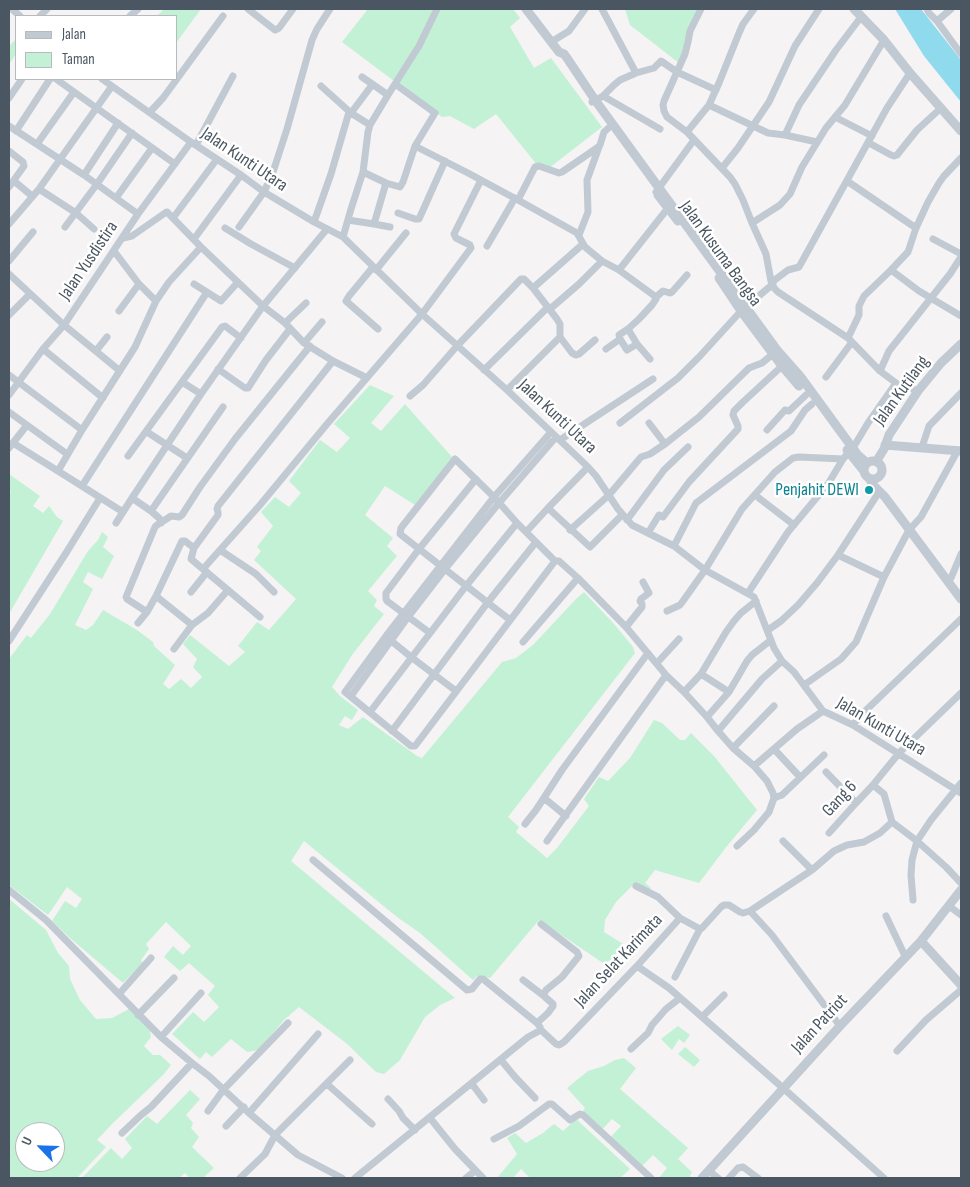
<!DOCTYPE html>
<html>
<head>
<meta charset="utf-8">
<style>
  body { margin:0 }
  #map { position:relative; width:970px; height:1187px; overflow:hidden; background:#f5f3f3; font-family:"Sofia Sans Condensed",sans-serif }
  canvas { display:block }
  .frame { position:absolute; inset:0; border:10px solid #4a5661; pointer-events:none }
  .legend { position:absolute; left:15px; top:15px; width:162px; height:65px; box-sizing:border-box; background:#fff; border:1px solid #b7bbc0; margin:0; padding:6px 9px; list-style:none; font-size:15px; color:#4a5661 }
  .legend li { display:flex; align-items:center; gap:10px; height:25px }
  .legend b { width:25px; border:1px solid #b7bbc0 }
  .north { position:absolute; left:15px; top:1122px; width:50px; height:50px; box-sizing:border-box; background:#fff; border:1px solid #b7bbc0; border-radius:50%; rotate:294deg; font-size:14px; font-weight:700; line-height:20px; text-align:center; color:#4a5661 }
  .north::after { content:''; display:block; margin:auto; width:18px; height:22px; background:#1a73e8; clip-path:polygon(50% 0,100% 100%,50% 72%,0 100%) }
</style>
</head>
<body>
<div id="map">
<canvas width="970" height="1187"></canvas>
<div class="frame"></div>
<ul class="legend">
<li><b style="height:6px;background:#c1cad2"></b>Jalan</li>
<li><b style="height:14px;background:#c3f1d5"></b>Taman</li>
</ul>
<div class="north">U</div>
</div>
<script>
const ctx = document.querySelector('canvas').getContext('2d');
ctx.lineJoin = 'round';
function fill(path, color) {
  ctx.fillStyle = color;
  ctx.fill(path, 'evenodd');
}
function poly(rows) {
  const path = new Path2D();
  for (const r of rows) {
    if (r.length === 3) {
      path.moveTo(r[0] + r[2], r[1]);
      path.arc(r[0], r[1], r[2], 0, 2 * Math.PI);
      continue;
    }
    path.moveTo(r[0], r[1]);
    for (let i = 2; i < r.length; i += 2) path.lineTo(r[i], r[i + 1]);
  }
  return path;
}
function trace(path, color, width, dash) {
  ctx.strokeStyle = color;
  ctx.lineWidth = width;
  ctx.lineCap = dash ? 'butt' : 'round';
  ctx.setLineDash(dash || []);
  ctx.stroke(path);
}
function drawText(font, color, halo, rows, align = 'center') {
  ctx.font = font + ' "Sofia Sans Condensed",sans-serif';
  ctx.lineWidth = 5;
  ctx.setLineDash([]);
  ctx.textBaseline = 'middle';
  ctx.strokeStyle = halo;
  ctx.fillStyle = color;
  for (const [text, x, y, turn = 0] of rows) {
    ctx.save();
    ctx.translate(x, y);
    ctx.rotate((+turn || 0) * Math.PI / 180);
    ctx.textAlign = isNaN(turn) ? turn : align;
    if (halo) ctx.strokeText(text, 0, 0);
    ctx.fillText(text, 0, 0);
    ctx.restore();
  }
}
fill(poly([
  [164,9,201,9,176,43,176,16,157,16],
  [368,9,513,9,520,18,510,27,534,68,551,58,602,127,549,168,538,166,496,114,474,129,450,116,442,117,342,42],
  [625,9,699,9,679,63,630,25],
  [16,39,16,54,9,64,9,46],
  [370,385,394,396,371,423,381,431,405,404,452,457,415,505,385,486,365,515,393,538,387,546,397,556,368,591,377,600,374,606,384,614,352,655,332,687,340,696,358,710,352,720,345,716,339,725,348,729,363,717,417,756,422,758,502,662,516,658,533,645,576,599,584,592,615,625,633,647,635,653,508,817,519,827,516,832,547,858,557,848,589,806,584,799,599,777,608,781,630,758,654,720,662,723,680,740,685,740,691,733,714,756,757,810,727,846,699,883,655,870,645,883,651,888,649,891,635,883,616,902,605,920,604,932,623,944,611,960,603,963,539,920,490,978,477,976,473,980,420,933,397,917,304,841,291,861,455,998,440,1005,425,1017,400,1060,384,1074,376,1072,346,1043,299,1007,284,1020,259,1050,247,1052,231,1039,212,1057,206,1052,200,1059,172,1034,193,1012,204,1022,219,1007,208,995,215,986,189,963,180,971,164,957,173,946,183,955,191,946,166,922,146,944,149,949,141,960,143,963,123,983,70,938,52,921,65,901,76,908,82,899,67,887,48,915,9,885,9,659,27,635,31,638,50,614,88,551,98,540,102,532,108,537,103,547,114,556,102,579,88,572,83,582,93,589,75,625,86,630,93,625,103,610,137,630,153,642,154,646,175,665,163,684,169,689,181,679,191,688,202,677,193,667,197,659,183,644,190,635,229,666,245,652,238,646,257,622,269,630,296,599,254,560,261,551,257,547,273,526,261,512,275,497,289,507,301,493,289,481,320,440,337,452,350,438,334,424],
  [9,474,40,496,33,506,43,513,49,506,57,517,63,521,9,614,9,494,11,492,9,490],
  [9,899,46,930,58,953,69,966,70,979,80,1000,96,1019,112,1018,129,1009,150,1030,151,1037,144,1046,153,1055,160,1055,171,1065,163,1075,113,1123,97,1140,106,1147,77,1178,9,1178],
  [25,1132,55,1132,55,1162,25,1162],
  [678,1026,690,1035,684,1043,679,1039,672,1050,661,1039],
  [685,1047,700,1060,694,1067,678,1054],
  [624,1058,636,1068,620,1089,688,1148,678,1159,692,1172,690,1176,691,1178,659,1178,667,1168,653,1155,639,1169,607,1141,621,1126,612,1119,598,1134,580,1115,585,1108,567,1088,588,1071,604,1066,615,1060],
  [190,1090,200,1099,186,1115,193,1123,191,1128,199,1137,192,1147,214,1168,203,1178,190,1178,185,1173,179,1178,82,1178,111,1148,122,1159,132,1148,125,1139,147,1116,157,1124],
  [576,1119,630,1169,620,1178,530,1178,521,1169,513,1178,497,1178,517,1154,507,1138,515,1133,526,1143,543,1133,554,1124,563,1131]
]), '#c3f1d5');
fill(poly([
  [895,9,921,9,961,60,961,102,924,56]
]), '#90daee');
trace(poly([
  [12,9,20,16],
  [248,9,275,30,279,28,293,9],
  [602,9,636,73],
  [754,9,743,24,739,33,719,83,709,105,687,132,730,177,735,184,743,200,752,223,766,254,771,281,774,288,778,292,848,338,880,371,896,383,918,391],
  [927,9,929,13,937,21,951,9],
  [40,16,47,9],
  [130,16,138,9],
  [937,21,961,54],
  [551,42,569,31,585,9],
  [362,77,388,95],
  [56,79,175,164],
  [102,79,191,142,241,175,264,192,314,222,343,237,422,314,507,390,588,467,596,476,618,509,632,525,674,546,705,570,754,597,774,648,782,661,794,672,823,711,853,725,961,793],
  [395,84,435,113,415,146],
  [321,86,351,113,370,125],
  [603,96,660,129],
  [9,98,22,79],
  [592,102,603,96,614,85,620,80,636,73,654,68,661,61,677,72,716,90],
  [709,105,768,133,785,135,817,142],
  [150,112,163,98,223,16],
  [351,113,372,85],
  [835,117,872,136],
  [9,126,84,175,138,214],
  [16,131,50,79],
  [687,132,667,117,664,111,663,105,664,101,685,54,688,42,690,31,701,9],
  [785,135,799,105,836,50,861,17],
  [869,143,891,155,894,156,897,155,917,130,941,108],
  [37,144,74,92],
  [196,145,233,76],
  [9,151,23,162,24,166,9,187],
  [722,168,738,148,769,102,795,46,819,9],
  [363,172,386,183,400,187,403,182,415,146,468,173,518,200,535,167,539,166,559,173,562,172,597,148,600,145,604,132,613,124],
  [84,175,118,123],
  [14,181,32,196],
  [847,181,916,228],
  [39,189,76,213,94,229],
  [656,192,694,140],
  [116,198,152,148],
  [518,200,577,233,585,247,602,261,619,270,668,208],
  [398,213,415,219,419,219,445,161],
  [173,218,217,159],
  [348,220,374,224,386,183],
  [314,222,331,174,349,112],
  [752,223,780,205,790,194,802,167,826,128,845,105,884,40],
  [9,224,39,189,112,86],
  [374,224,390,227],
  [65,227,97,184,132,133],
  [239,227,264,192,273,172,287,129,312,40,317,29,330,9],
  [225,228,251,244,295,268],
  [579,235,588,212,587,180,599,147],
  [343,237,351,209,363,172,368,132,370,125,388,95,419,46,437,9],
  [123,238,132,236,165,213,167,212,201,247],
  [194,239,241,175],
  [933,239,961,254],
  [583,244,533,288,557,319,560,324,560,337,572,353,576,355,579,354,595,340],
  [487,246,515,198],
  [114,251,139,284,156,301],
  [9,261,33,232],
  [373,267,349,296,346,301,378,329],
  [376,270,406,233],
  [891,270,919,291,961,316],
  [9,274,64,325,120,371],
  [772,282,788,270,799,267,887,108,910,73],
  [194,284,221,301,238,282],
  [656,297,663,291,670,293,672,292,687,275],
  [550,309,579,284,602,261],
  [119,311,139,284],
  [9,315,30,294],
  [285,323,306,303],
  [848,338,859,315,859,306,864,296,891,270,908,252,916,228,928,202,939,183,944,176,961,158],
  [620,339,627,350,637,344,628,329],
  [304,343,322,322],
  [637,344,650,359],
  [43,349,103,398],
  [606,349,620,339,619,335,628,329,639,319,652,305,656,299,656,297,619,270],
  [96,351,107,337],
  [218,369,245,388,248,388,266,360,290,329],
  [484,370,548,307],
  [880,371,889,351,950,274,961,257],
  [9,375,82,430,58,471,13,443],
  [826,377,852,342],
  [182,382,201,394],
  [507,390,560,337],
  [9,395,43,349,64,325,138,214,191,142],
  [410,396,423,385,457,346,521,279,524,279,533,288],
  [9,412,67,454],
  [620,423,678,378,700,356,741,311,773,284],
  [649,423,665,444],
  [82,430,135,347,156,301,169,282,201,247,263,306,285,323,304,343,333,361,367,378],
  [767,430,785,410,789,411,806,395],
  [147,432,187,458],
  [551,432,494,497,386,636,345,692,411,746,415,746,555,561],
  [560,440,653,379],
  [922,447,929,426,961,393],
  [9,448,27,425],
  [853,448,868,423,896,383],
  [128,456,222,327,225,326,241,338],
  [58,471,123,512],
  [82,486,207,292],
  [755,495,794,525],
  [132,498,151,511,159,518,161,523],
  [548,508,590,547,622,515],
  [151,511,223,407],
  [627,520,664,470,688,447],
  [116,523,132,498,201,394,263,306,327,229],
  [570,530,609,495,641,457,650,454,665,444,699,417,749,368,762,363,773,354],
  [526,532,548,508,588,467],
  [648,533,659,515,663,517,689,482,738,429,738,426,733,415,734,411,743,402,782,366],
  [674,546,696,503,791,431,805,410,812,404],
  [220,550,256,574,274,592],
  [838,555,884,577],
  [203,569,260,505,327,424,422,314,471,248,470,245,456,238,454,234,481,180],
  [951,578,961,554],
  [191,592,207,572],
  [748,593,788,532,828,484,843,459],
  [667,611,680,605,683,601,705,570,742,509,775,472,793,458,799,457,843,459,849,452],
  [147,612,156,596],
  [260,617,191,559,194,548,218,515,218,512,217,509,218,506,333,361],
  [510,620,400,534,401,528,455,459,494,497,517,523,555,561,559,561,578,578,626,627,666,675,684,692,707,717,718,731,733,748,754,766,767,781,773,793,774,798,769,812,754,830,737,846],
  [138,623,147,612,127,599,126,597,155,527,157,525,171,516,179,517,182,515,200,487,235,439,310,346],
  [192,625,156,596,182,541,185,541,194,548],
  [626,627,642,607,642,604,640,601,641,599,649,593,643,582],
  [768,630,781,621,798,605,817,583,838,555,879,492],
  [430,633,387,601,386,599,386,593,419,549,476,479],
  [389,639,411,657,456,691],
  [9,641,66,553,100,498],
  [523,642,578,578],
  [174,649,192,625,208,613,228,590],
  [657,663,679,639],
  [701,674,729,692],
  [804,685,841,659,856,642,884,577,909,530,921,517,958,450],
  [684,692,701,674,726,632,734,621,741,613,756,601],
  [351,696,408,617,445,569,499,503,556,437],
  [370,712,466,586,517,523],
  [707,717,729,692,747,661,752,655,771,640],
  [853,725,861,715,961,619],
  [392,731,488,602,536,542],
  [718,731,762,679,782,661],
  [733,748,774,706],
  [774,749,800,777],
  [754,766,797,729,823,711],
  [826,772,856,803],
  [873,785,884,794,892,822],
  [544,798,566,816],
  [774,798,782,795,824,755],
  [525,824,536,810,562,770,648,653],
  [829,833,856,803,873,785,899,753,961,693],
  [547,841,666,675],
  [783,841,812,870],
  [313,860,467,990,472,989,480,979,483,979,537,1023],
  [636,886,658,897,680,918],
  [9,890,46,920,161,1037,192,1063,209,1076,249,1113,298,1155,342,1178],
  [913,900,911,875,912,860,917,841,931,820,961,783],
  [949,906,961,915],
  [750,911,772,935,840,1026],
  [886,916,905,956],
  [637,966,669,988,783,1088,884,1178],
  [675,977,700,929],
  [523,980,544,996],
  [119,994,151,958],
  [138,1015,174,978],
  [702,1017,724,995],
  [540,1027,537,1023,548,1013,553,1006,553,1004,545,997,544,994,546,990,562,977,579,956,577,952,541,924],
  [161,1037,201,993],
  [631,1049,648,1033,652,1025,666,1009,680,998],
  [897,1051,926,1020,961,990],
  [501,1060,515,1077,535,1098],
  [327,1084,372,1124],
  [472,1084,484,1100],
  [388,1099,399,1111,403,1118,415,1130],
  [208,1111,224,1089,288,1023],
  [249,1113,318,1034],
  [430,1118,455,1149,483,1178],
  [226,1126,244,1107],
  [122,1133,141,1115,151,1107,192,1063],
  [494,1139,519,1126,549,1104,552,1104,570,1120,580,1114,583,1115,651,1178],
  [709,1171,718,1178],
  [240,1178,265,1154,275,1135,350,1060],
  [355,1178,528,1037,541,1030,556,1044,559,1045,564,1042,637,966,680,918,700,929,702,928,721,907,724,905,729,905,740,912,743,913,750,911,812,870,834,851,847,845,864,842,880,833,892,822,917,841,946,867,961,883],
  [466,1178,475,1171],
  [729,1178,738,1168,743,1167,758,1178]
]), '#c1cad2', 7);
trace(poly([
  [526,9,559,52,564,54,567,58,595,100,777,350,800,376,857,454,867,463],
  [854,9,884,40,910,73,961,131],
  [658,195,678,221],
  [719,278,741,311,782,366,799,386],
  [885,445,961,451],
  [847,450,863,470],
  [873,470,9],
  [876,462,884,449,889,435,918,391,941,363,961,344],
  [870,479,872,484,885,497,961,599],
  [921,941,961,985],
  [702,1178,840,1026,921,941,961,890]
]), '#c1cad2', 9);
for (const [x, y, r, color] of [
  [869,490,5,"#0f9aa8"]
]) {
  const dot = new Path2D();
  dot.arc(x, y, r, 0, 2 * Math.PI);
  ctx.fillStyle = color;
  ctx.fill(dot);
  trace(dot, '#fff', 2);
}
drawText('18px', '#4a5661', '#fff', [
  ["Jalan Kunti Utara",244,160,34],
  ["Jalan Kusuma Bangsa",720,254,54],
  ["Jalan Yusdistira",89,261,-56],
  ["Jalan Kutilang",902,391,-54],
  ["Jalan Kunti Utara",557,417,43],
  ["Jalan Kunti Utara",881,727,30],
  ["Gang 6",840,799,-47],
  ["Jalan Selat Karimata",619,961,-47],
  ["Jalan Patriot",820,1024,-47]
]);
drawText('18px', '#0d838f', '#fff', [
  ["Penjahit DEWI",859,490]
], 'right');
</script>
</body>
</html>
